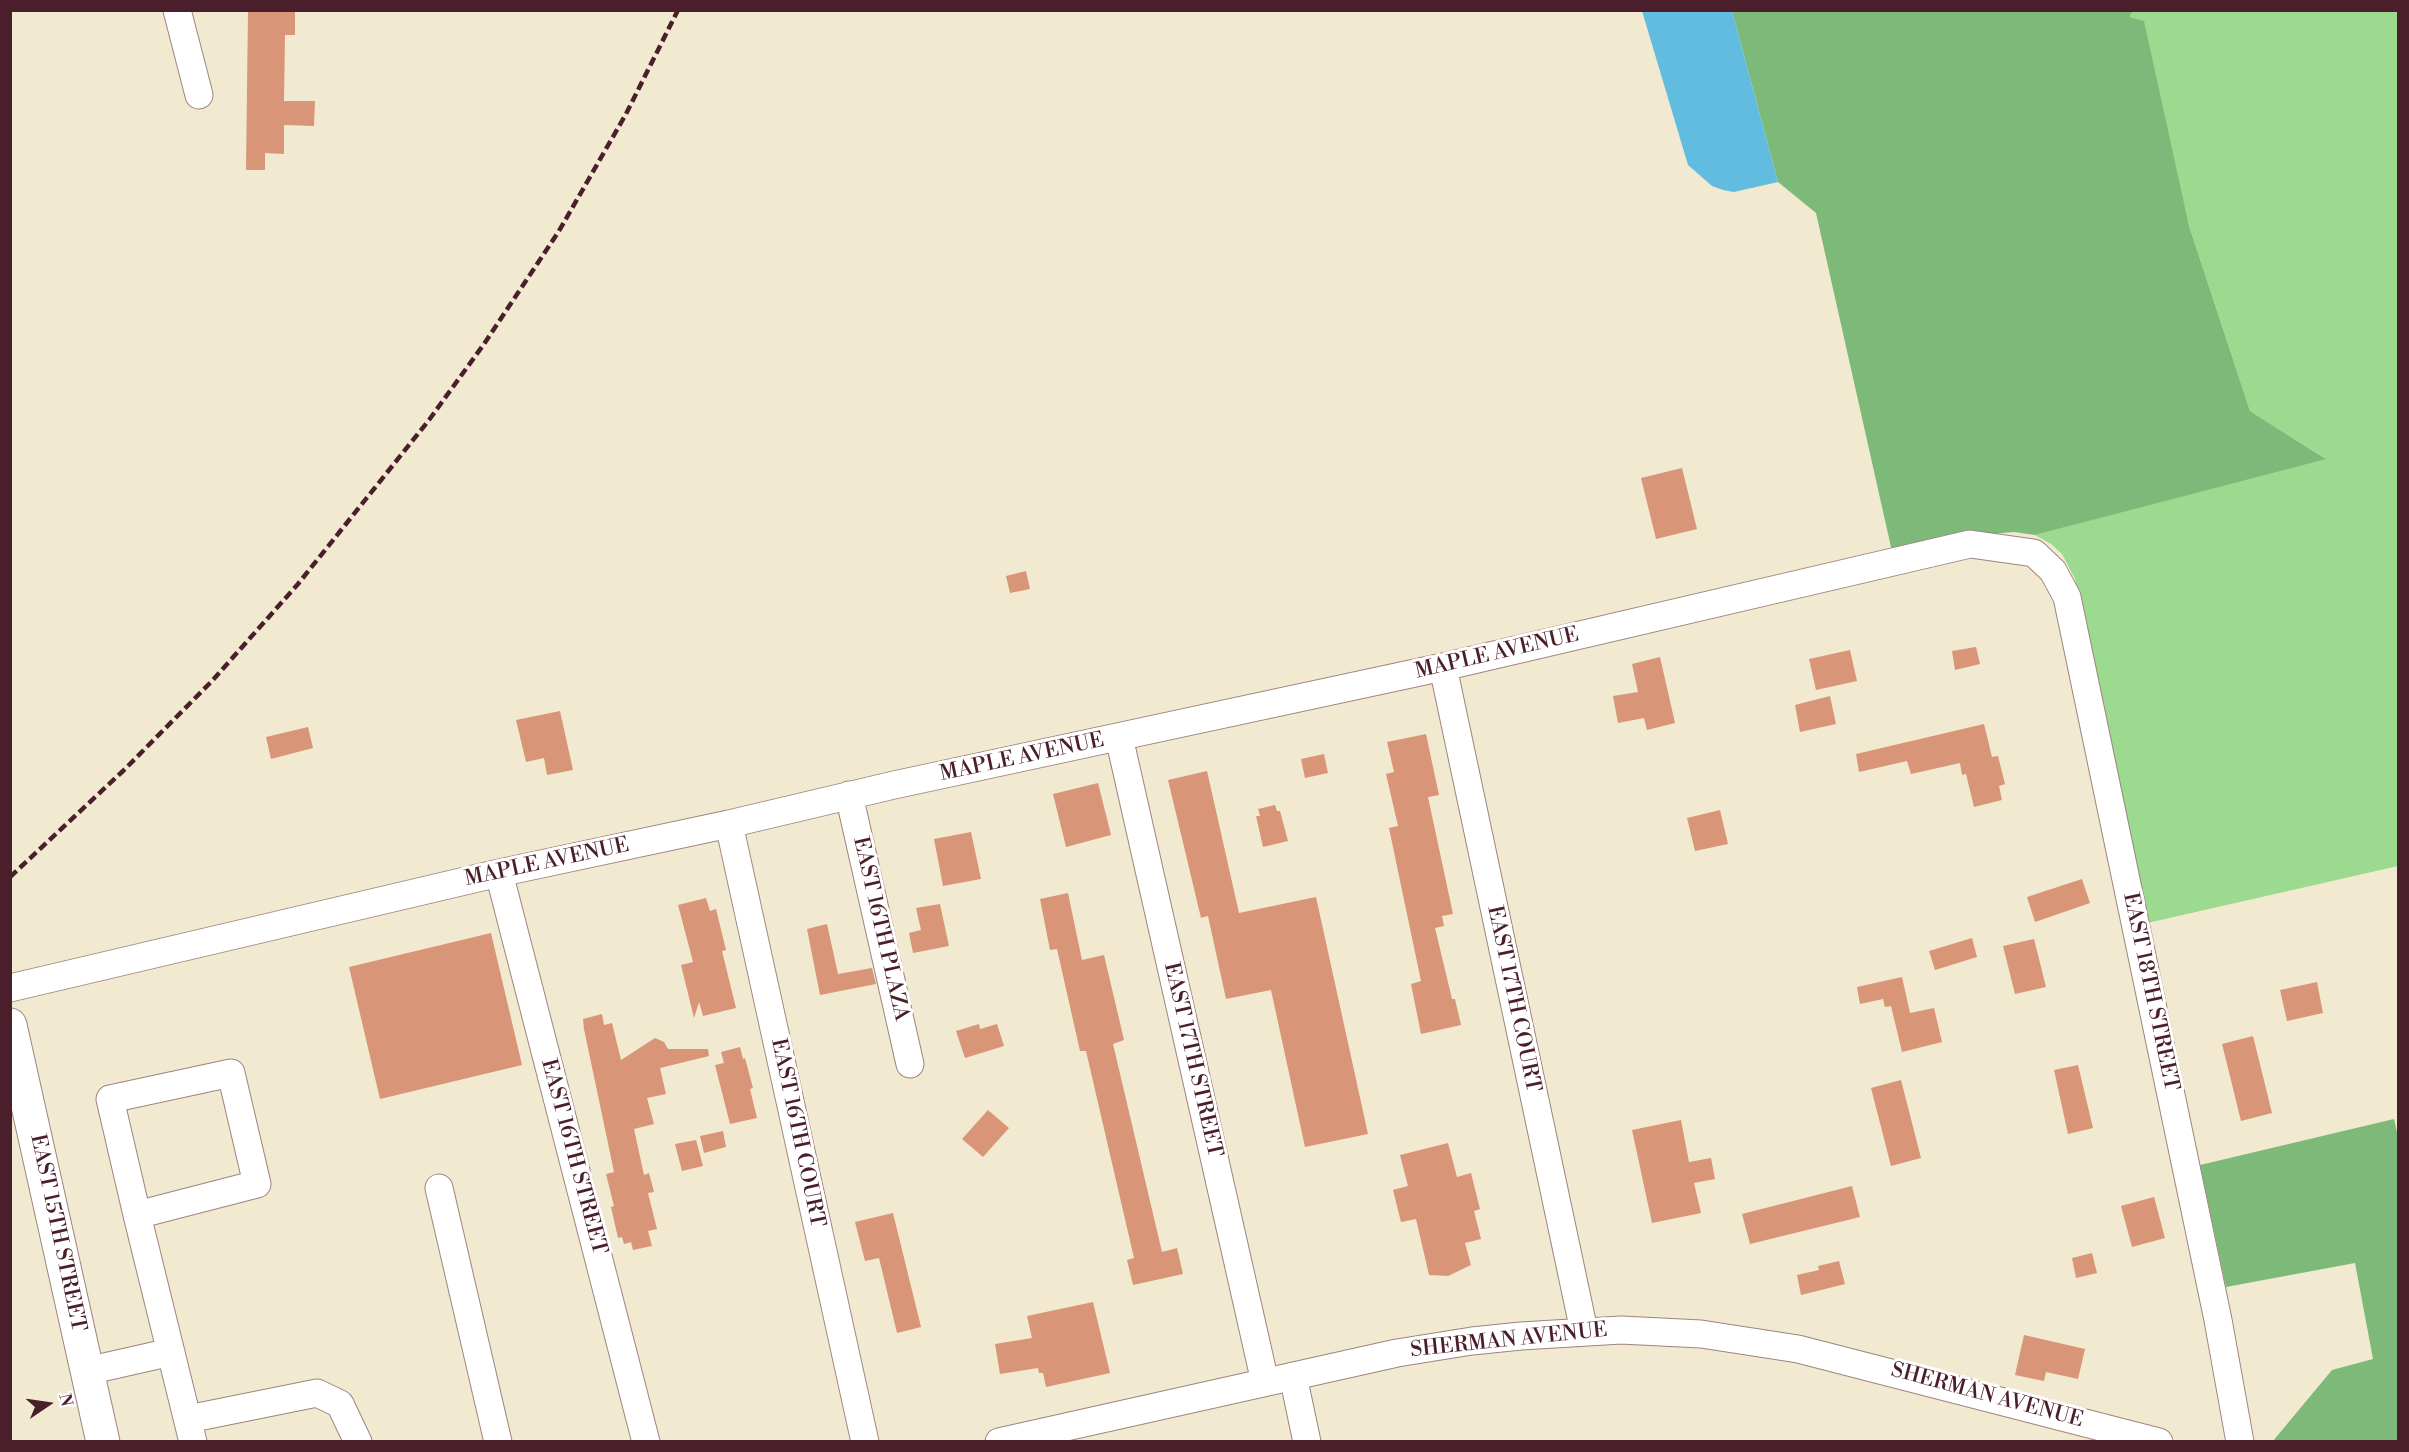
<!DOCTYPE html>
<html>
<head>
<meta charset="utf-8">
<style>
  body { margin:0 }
  #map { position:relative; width:2409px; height:1452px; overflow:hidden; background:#f2e9d1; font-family:"Libre Bodoni",serif }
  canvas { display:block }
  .frame { position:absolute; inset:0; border:12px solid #4a1f2b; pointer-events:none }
  .north { position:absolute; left:18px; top:1374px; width:60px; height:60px; -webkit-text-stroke:4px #fff; paint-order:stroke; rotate:77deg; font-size:16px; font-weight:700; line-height:24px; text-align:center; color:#4a1f2b }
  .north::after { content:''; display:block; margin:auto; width:21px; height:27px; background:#4a1f2b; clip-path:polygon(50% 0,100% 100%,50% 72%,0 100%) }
</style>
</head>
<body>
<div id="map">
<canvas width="2409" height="1452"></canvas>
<div class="frame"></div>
<div class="north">N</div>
</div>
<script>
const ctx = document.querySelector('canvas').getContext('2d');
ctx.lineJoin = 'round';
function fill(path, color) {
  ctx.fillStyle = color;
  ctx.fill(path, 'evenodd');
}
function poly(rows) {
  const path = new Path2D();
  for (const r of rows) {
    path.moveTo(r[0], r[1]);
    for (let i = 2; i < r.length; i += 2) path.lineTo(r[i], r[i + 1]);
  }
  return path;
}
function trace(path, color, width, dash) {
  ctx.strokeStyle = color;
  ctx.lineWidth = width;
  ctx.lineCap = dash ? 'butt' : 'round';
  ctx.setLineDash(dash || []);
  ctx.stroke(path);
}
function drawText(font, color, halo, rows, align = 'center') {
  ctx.font = font + ' "Libre Bodoni",serif';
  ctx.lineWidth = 6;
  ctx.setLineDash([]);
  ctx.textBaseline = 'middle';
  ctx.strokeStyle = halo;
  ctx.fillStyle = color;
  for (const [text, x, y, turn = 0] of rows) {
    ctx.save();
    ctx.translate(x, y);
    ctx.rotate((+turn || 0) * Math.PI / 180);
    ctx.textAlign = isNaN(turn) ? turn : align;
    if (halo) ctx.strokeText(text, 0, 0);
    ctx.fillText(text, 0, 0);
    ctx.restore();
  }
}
fill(poly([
  [2133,11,2398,11,2398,866,2143,924,2075,579,2062,554,2051,544,2035,535,2325,458,2250,411,2189,226,2128,17]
]), '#9cda8f');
fill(poly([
  [1732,11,2133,11,2129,17,2144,21,2189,226,2250,411,2326,459,2035,535,2014,532,1991,534,1893,556,1816,213,1778,182],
  [2394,1119,2398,1136,2398,1441,2273,1441,2332,1370,2373,1359,2355,1263,2226,1287,2200,1165]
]), '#7dba7a');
fill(poly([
  [1642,11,1732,11,1778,182,1734,192,1723,190,1712,186,1688,165]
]), '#61bcdf');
fill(poly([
  [248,10,295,10,295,35,285,35,284,101,315,101,314,126,284,125,284,154,265,153,265,170,246,170],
  [1682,468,1697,529,1656,539,1641,478],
  [1026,571,1030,589,1010,593,1006,576],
  [1976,647,1980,664,1955,670,1952,651],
  [1850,650,1857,681,1816,690,1809,659],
  [1660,657,1675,723,1647,730,1644,718,1618,723,1613,696,1638,692,1632,664],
  [1830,696,1836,724,1800,732,1795,705],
  [560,711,573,770,547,775,544,758,526,762,516,720],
  [1984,724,1992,757,1998,756,2005,784,1999,786,2002,800,1974,807,1966,774,1962,775,1960,763,1911,774,1907,761,1859,772,1856,754],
  [308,727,313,748,271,759,266,737],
  [1426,734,1439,795,1428,797,1453,914,1442,916,1444,926,1435,928,1452,999,1455,999,1461,1025,1421,1034,1411,984,1421,981,1389,828,1398,826,1386,774,1394,772,1387,742],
  [1324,754,1328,773,1305,778,1301,759],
  [1207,771,1239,913,1316,897,1368,1134,1305,1147,1271,990,1226,999,1208,916,1201,918,1168,780],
  [1098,783,1111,835,1066,847,1053,794],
  [1275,805,1277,811,1280,811,1288,841,1263,847,1256,816,1260,816,1258,809],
  [1720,810,1728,844,1695,851,1687,818],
  [971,832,981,879,943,886,934,839],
  [2082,879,2090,903,2035,922,2027,897],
  [1068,893,1082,960,1104,955,1124,1040,1113,1044,1162,1252,1177,1248,1183,1274,1133,1285,1127,1260,1134,1258,1086,1051,1080,1051,1057,949,1050,950,1040,899],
  [706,898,710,911,716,909,726,950,722,951,736,1008,703,1016,699,1002,694,1018,681,965,693,962,678,905],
  [940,904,949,946,913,953,909,933,921,930,916,908],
  [827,924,838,974,872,968,876,984,820,995,807,929],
  [491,933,522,1065,380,1099,349,967],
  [1972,938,1977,957,1935,970,1929,951],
  [2034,939,2046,987,2015,994,2003,946],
  [1902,977,1910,1013,1934,1008,1942,1042,1902,1052,1891,1006,1885,1007,1883,999,1860,1004,1857,987],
  [2317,982,2323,1013,2287,1021,2280,990],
  [602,1014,604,1025,612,1023,621,1060,655,1038,664,1042,668,1049,708,1049,709,1056,660,1068,666,1094,647,1098,654,1124,634,1129,644,1175,649,1173,654,1192,648,1193,657,1229,648,1231,652,1246,633,1250,631,1242,624,1244,622,1237,618,1238,611,1207,614,1206,606,1174,614,1172,584,1029,583,1019],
  [979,1024,980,1029,997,1024,1004,1046,965,1058,956,1031],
  [2253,1036,2272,1113,2241,1121,2222,1044],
  [740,1047,743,1059,745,1058,753,1088,750,1089,757,1118,730,1124,715,1065,724,1063,721,1052],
  [2078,1065,2093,1128,2068,1134,2054,1070],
  [1901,1080,1921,1158,1891,1166,1871,1088],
  [988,1110,1009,1128,983,1157,962,1139],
  [1681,1120,1689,1162,1711,1158,1715,1179,1694,1183,1701,1213,1652,1223,1632,1130],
  [723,1131,726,1147,704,1153,700,1136],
  [696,1140,703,1166,682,1171,675,1144],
  [1448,1143,1457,1177,1471,1173,1480,1209,1474,1211,1481,1239,1465,1243,1471,1265,1448,1276,1429,1275,1416,1219,1401,1222,1393,1190,1408,1186,1400,1155],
  [1852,1186,1860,1217,1750,1244,1742,1214],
  [2154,1197,2165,1238,2132,1247,2121,1206],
  [893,1213,921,1327,897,1333,879,1258,865,1261,855,1222],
  [2092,1253,2097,1273,2076,1278,2072,1258],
  [1839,1261,1845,1284,1801,1295,1797,1275,1819,1270,1818,1266],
  [1093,1302,1110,1373,1046,1387,1043,1373,1039,1373,1038,1368,1000,1374,995,1344,1032,1338,1027,1316],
  [2024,1335,2085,1349,2078,1379,2046,1372,2044,1381,2015,1375]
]), '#d89578');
const minor = poly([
  [177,10,199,95],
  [1443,667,1584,1331],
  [1119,737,1265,1382],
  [849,795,910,1064],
  [729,824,865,1442],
  [499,873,646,1442],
  [10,988,499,873,729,824,894,785,1443,667,1970,544,2034,553,2053,571,2067,597,2218,1320,2240,1442],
  [439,1188,498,1442],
  [137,1215,257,1184,231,1073,110,1099,137,1215,193,1442],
  [87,1371,171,1352],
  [1293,1376,1307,1442],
  [188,1419,317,1393,340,1404,358,1442],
  [999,1442,1397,1353,1472,1341,1521,1336,1621,1330,1701,1334,1798,1349,2159,1442]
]);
const major = poly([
  [10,1025,103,1442]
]);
trace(minor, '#9e847e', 29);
trace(major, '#9e847e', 35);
trace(minor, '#fff', 27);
trace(major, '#fff', 33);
trace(poly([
  [10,877,123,771,212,681,298,584,429,420,484,344,559,231,626,114,678,10]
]), '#4a1f2b', 4.5, [9, 4.5]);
drawText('21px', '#4a1f2b', '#fff', [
  ["MAPLE AVENUE",1497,654,-13],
  ["MAPLE AVENUE",1022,758,-12],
  ["MAPLE AVENUE",547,863,-12],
  ["EAST 16TH PLAZA",880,929,77],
  ["EAST 18TH STREET",2150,992,78],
  ["EAST 17TH COURT",1513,999,78],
  ["EAST 17TH STREET",1192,1060,77],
  ["EAST 16TH COURT",797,1133,78],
  ["EAST 16TH STREET",573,1157,75],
  ["EAST 15TH STREET",57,1233,78],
  ["SHERMAN AVENUE",1509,1341,-6],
  ["SHERMAN AVENUE",1987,1396,15]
]);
</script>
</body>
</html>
